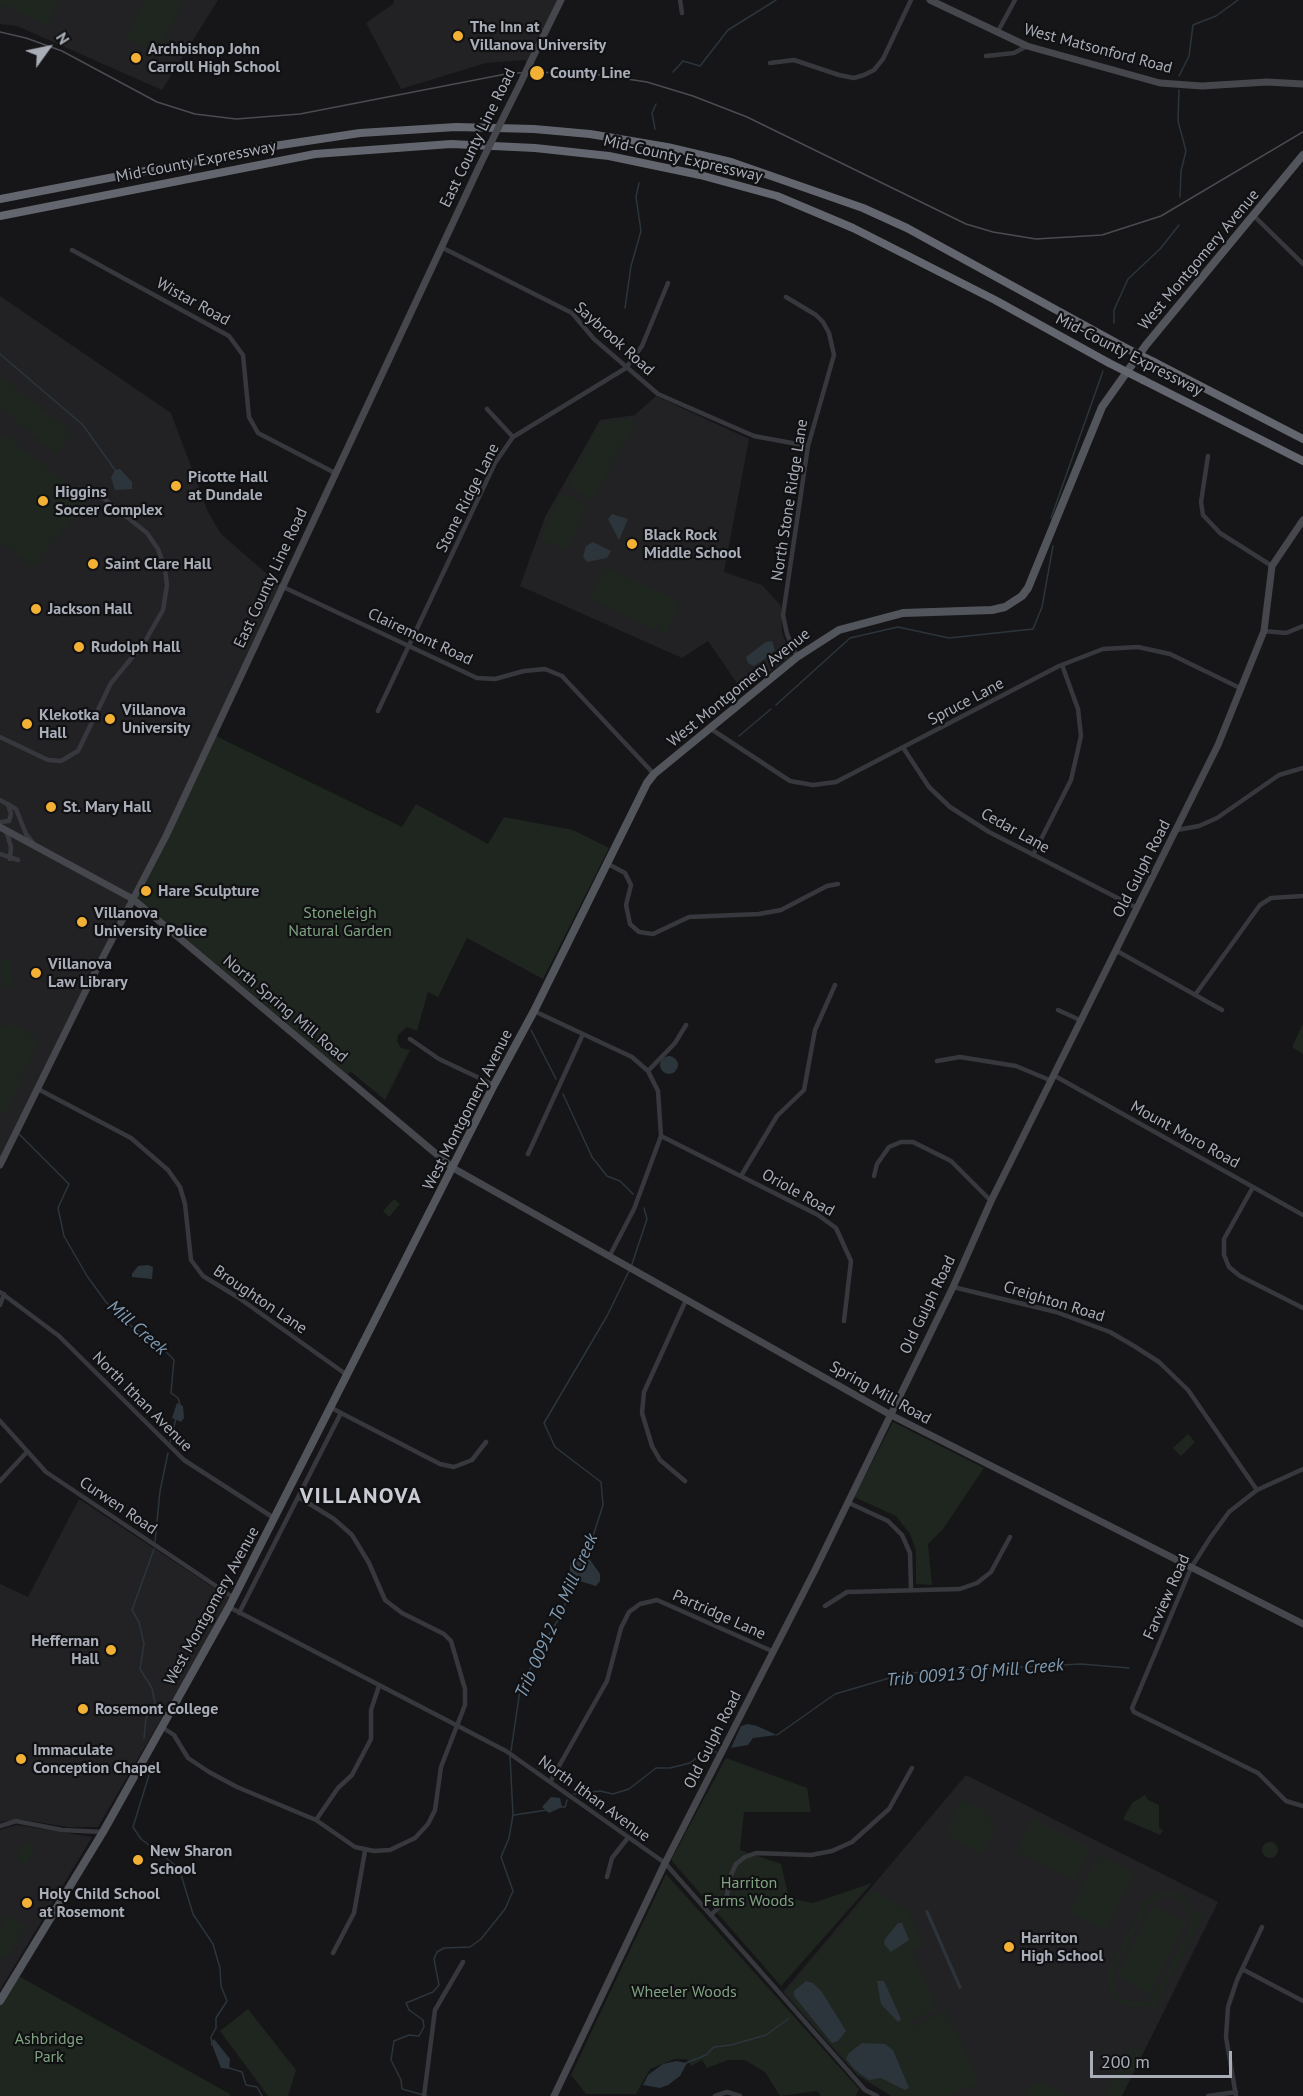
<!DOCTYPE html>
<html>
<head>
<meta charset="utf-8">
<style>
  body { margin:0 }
  #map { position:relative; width:1303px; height:2096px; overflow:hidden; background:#161618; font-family:"PT Sans",sans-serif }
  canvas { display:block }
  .north { position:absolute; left:18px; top:18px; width:60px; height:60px; -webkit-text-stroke:4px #111113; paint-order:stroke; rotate:57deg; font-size:16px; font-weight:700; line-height:24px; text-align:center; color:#a8adb8 }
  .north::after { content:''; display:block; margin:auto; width:21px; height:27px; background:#a8adb8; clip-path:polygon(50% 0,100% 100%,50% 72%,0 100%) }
  .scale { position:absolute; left:1090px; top:2051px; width:142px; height:27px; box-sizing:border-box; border:3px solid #a8adb8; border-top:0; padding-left:8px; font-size:18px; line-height:21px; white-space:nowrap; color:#a8adb8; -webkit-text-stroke:4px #111113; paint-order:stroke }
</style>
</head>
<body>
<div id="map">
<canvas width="1303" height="2096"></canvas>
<div class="north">N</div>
<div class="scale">200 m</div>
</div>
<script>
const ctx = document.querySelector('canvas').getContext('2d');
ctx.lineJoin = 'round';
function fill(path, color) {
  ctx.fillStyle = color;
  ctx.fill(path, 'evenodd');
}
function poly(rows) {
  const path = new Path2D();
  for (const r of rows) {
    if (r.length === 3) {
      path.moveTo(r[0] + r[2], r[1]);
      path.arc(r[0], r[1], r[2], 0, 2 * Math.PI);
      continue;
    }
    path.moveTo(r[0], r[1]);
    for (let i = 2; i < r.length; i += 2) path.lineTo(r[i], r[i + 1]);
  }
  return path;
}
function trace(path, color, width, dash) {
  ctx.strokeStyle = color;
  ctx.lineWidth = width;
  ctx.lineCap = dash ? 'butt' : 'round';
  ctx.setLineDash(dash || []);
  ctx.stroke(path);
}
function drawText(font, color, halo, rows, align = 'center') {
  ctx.font = font + ' "PT Sans",sans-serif';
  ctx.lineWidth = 4.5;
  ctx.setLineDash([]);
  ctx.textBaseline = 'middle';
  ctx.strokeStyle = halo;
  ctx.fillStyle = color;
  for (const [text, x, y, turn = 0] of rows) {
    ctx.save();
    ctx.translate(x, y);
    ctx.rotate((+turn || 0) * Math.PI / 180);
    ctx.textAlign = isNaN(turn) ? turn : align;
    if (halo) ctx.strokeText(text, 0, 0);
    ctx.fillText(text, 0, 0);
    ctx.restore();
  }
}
fill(poly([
  [0,0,218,0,162,90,17,26,0,24],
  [394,0,561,0,530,63,524,60,486,63,401,89,366,23,393,4],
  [0,296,171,413,208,512,221,534,281,586,166,836,0,1165],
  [656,396,749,439,724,572,762,585,781,606,782,633,792,656,743,692,708,641,682,658,520,586,545,517,600,420,635,415],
  [79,1499,231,1599,98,1827,68,1827,19,1819,0,1822,0,1584,28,1597],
  [966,1775,1218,1902,1122,2096,891,2096,857,2075,783,1992],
  [17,1825,92,1837,0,1990,0,1830]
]), '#222225');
fill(poly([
  [0,0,59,0,47,26,0,4],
  [145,0,184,0,158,53,127,38],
  [0,375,73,434,56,454,0,408],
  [637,418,593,501,577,492,568,482,601,422],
  [7,436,85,498,85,503,35,565,31,566,0,541,0,438],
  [560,493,587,505,567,551,540,539],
  [604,566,680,601,666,634,589,599],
  [216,736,402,827,416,804,488,844,504,817,573,830,609,848,543,979,467,938,438,997,428,992,417,1031,407,1027,398,1035,397,1041,401,1048,410,1050,385,1100,350,1071,348,1075,138,898],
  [0,958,11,960,14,986,1,987],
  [11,1022,39,1040,10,1104,6,1113,0,1115,0,1025,6,1028],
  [1303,1024,1303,1054,1292,1047],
  [394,1199,400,1204,389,1217,383,1211],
  [893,1422,984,1468,943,1529,928,1544,932,1585,916,1584,916,1551,910,1534,896,1516,854,1497],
  [1188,1434,1195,1442,1181,1456,1173,1448],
  [726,1758,807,1788,811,1812,744,1812,740,1850,781,1864,789,1898,813,1903,872,1883,781,1986,671,1860],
  [1145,1795,1148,1800,1159,1805,1159,1828,1163,1830,1160,1835,1123,1819,1132,1803],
  [962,1799,985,1810,993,1823,993,1835,981,1855,948,1836,947,1831],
  [1033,1819,1091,1848,1075,1880,1017,1851],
  [25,1841,36,1847,26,1866,15,1859],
  [1270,1850,8],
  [1099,1855,1134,1873,1105,1931,1069,1913],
  [666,1874,859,2089,856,2096,821,2096,817,2091,780,2096,765,2072,745,2060,728,2060,707,2068,702,2060,691,2066,687,2059,675,2059,650,2069,636,2094,586,2094,571,2075],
  [873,1889,907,1909,923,1944,911,1950,937,2009,913,2020,914,2025,909,2028,947,2011,979,2083,949,2096,893,2096,857,2074,785,1992],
  [1159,1892,1179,1894,1191,1904,1195,1916,1198,1911,1204,1914,1152,2012,1147,2010,1149,2005,1130,2007,1119,2002,1110,1992,1108,1972,1144,1903],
  [1161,1897,1173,1897,1181,1901,1189,1912,1190,1927,1155,1993,1143,2002,1131,2002,1122,1998,1115,1989,1113,1973,1148,1906],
  [1153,1906,1186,1923,1149,1994,1117,1977],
  [7,1915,26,1926,6,1960,0,1957,0,1928],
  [15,1974,230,2094,230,2096,0,2096,0,2001],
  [248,2009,296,2070,288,2096,268,2096,220,2031],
  [1130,2047,1142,2053,1121,2096,1105,2096],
  [1034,2083,1048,2085,1067,2096,1023,2096]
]), '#1e261f');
fill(poly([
  [120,469,132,482,132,489,115,490,111,477,115,470],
  [612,514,628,519,619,540,608,519],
  [593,542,611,551,607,558,587,562,583,557,586,546],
  [772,641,775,650,769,656,754,666,748,663,746,657,766,642],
  [669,1065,9],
  [148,1265,153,1267,152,1279,132,1277,132,1274,138,1266],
  [177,1403,183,1406,184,1418,181,1422,172,1418],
  [584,1551,600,1574,600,1581,596,1586,573,1579,570,1572,570,1563],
  [748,1724,757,1726,777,1735,753,1738,748,1745,731,1748,741,1726],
  [551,1797,560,1798,562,1807,549,1813,542,1807],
  [928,1910,962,1988,959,1989,925,1911],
  [898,1923,902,1923,909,1940,891,1952,884,1944,885,1939],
  [806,1981,813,1983,822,1992,846,2031,838,2041,832,2043,794,1996,794,1991],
  [877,1981,884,1981,901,2019,898,2022,881,2004],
  [214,2039,230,2059,229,2069,221,2068,211,2042],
  [862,2043,885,2044,893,2050,909,2088,905,2090,881,2078,869,2080,855,2070,846,2059,848,2054],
  [676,2061,687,2063,680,2076,668,2085,660,2088,643,2085,648,2075,663,2064]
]), '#2c353c');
trace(poly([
  [673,72,683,61,700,66,728,30,776,0],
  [1179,76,1189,56,1193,25,1216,16,1238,0],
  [1179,90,1178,121,1186,151,1181,171,1180,197],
  [655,129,652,113,656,104],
  [625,308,631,266,641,231,636,197,639,183],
  [1114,323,1114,310,1128,279,1160,249,1179,225],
  [0,354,83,425,115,470],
  [1051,518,1103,371],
  [776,705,850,638,898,627,949,638,1033,629,1042,607,1053,546],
  [739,736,771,709],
  [531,1030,556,1079],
  [563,1094,592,1157,607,1176,620,1181,633,1194],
  [19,1134,69,1184,58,1208,64,1236,87,1276,106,1302,132,1327,158,1343,174,1360,171,1393,178,1398,180,1404],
  [631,1267,647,1219,644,1208],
  [170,1442,176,1418],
  [155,1542,160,1491,168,1453],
  [587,1555,603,1505,601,1482,555,1447,544,1423,607,1316,629,1271],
  [777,1735,835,1694,893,1677,920,1672,1081,1664,1129,1668],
  [144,1738,146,1718,155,1703,152,1688,140,1669,144,1644,139,1622,132,1610,154,1549],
  [511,1751,520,1690,541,1647,560,1617,574,1581],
  [153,1762,133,1827,141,1839,179,1868,193,1914,213,1944,220,1968,221,1986,227,2001,216,2018,216,2028,211,2037,212,2045],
  [574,1794,600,1791,613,1794,629,1789,656,1768,670,1768,690,1763,706,1750,716,1752],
  [561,1807,565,1807,567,1800],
  [514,1815,547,1810],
  [686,2063,706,2055,714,2047,731,2045,766,2035,788,2019],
  [229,2068,242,2072,246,2085,257,2087,262,2096],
  [427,2096,402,2089,401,2080,391,2060,394,2041,409,2035,419,2036,424,2027,423,2020,409,2010,406,2003,433,1992,439,1985,434,1959,437,1952,444,1948,470,1947,481,1939,505,1909,513,1891,501,1857,509,1838,513,1815,510,1756]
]), '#2c353c', 1.5);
trace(poly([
  [680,0,682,13],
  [997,33,1015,0],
  [986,56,1014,53,1027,46],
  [770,63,794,60,839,75,854,78,864,75,874,70,883,59,911,0],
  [1253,215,1303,264],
  [441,247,572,313,594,339,658,394,754,436,808,446],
  [72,250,229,336,243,355,249,417,258,433,335,473],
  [786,297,816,315,823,322,829,333,834,355,808,446,783,615,787,634,797,657],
  [487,409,513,437],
  [1208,456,1201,502,1203,515,1220,533,1272,566],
  [281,586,477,678,495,679,524,671,545,669,562,676,654,774],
  [1264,631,1286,633,1303,626],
  [378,711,495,463,513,437,626,368,642,346,668,283],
  [711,729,790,781,813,785,836,782,1059,666,1103,649,1138,647,1170,654,1242,689],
  [0,737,48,760,61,761,78,751,111,683,144,643,163,610,167,585,165,569,158,549,147,533,97,493],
  [904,749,929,787,950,807,989,832,1137,908],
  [0,800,16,809,26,834,33,843],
  [0,822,9,821,11,814,8,804],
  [6,830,11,847,10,859],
  [1177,830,1199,826,1217,818,1279,775,1303,768],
  [0,854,18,860],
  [1033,855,1071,780,1081,736,1078,709,1062,665],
  [608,864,625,873,631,885,626,905,630,924,639,932,653,934,689,917,759,914,781,910,827,886,838,884],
  [1117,951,1222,1010],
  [1195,995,1260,905,1271,898,1302,896],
  [1058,1010,1082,1021],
  [534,1011,632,1057,648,1071,658,1091,661,1136,634,1209,609,1257],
  [410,1039,439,1059,494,1085],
  [937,1061,960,1057,1016,1066,1052,1081],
  [648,1071,675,1043,686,1025],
  [1055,1076,1303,1215],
  [38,1089,131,1138,168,1170,180,1187,185,1204,191,1260,203,1276,239,1298,347,1375],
  [661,1136,818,1215,836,1228,851,1261,844,1321],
  [528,1154,583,1034],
  [741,1176,777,1116,804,1090,815,1030,835,985],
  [874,1176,877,1164,889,1147,901,1142,913,1142,951,1161,991,1201],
  [1253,1187,1224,1239,1224,1255,1229,1267,1240,1276,1303,1308],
  [953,1287,1056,1312,1110,1332,1134,1346,1159,1362,1188,1390,1257,1490],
  [0,1292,59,1336,184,1460,274,1518],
  [0,1305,4,1294],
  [341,1413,440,1464,454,1467,472,1460,486,1442],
  [0,1421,46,1472,234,1598],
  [1303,1469,1257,1490,1229,1512,1210,1538,1191,1568,1132,1708,1134,1712,1258,1773,1286,1801,1303,1806],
  [0,1481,26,1453],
  [685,1481,660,1460,652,1446,642,1413,644,1392,686,1300],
  [847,1502,888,1521,902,1535,910,1553,911,1590],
  [825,1606,847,1592,960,1589,977,1583,991,1572,1010,1537],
  [229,1607,506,1751,665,1863,865,2090,877,2096],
  [239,1613,341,1413,330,1407],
  [162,1727,174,1735,188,1758,209,1772,237,1787,316,1820,355,1847,374,1851,390,1850,415,1838,428,1824,435,1810,441,1767,465,1705,465,1689,451,1641,444,1634,402,1613,385,1600,369,1563,352,1535,334,1519,300,1498],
  [550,1782,607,1681,621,1628,629,1612,640,1604,657,1600,774,1652],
  [316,1820,338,1788,352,1775,371,1739,371,1710,379,1686],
  [0,1826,16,1821,62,1830,103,1832],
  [607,1877,612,1858,627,1839],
  [712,1914,726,1900,731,1875,736,1864,745,1857,756,1853,811,1855,832,1851,852,1842,889,1809,912,1768],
  [333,1953,354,1913,365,1851],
  [1242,1969,1303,2001],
  [424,2096,435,2010,463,1962],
  [715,2096,727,2092,740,2096],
  [1208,2096,1236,2092],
  [1236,2096,1226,2037,1228,2007,1237,1980,1262,1927]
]), '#37383d', 4.5);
trace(poly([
  [930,0,1027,46,1160,83,1202,86,1267,82,1303,84],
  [530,63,561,0],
  [505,114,520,84],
  [0,827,133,899,453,1168,889,1414,1303,1624],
  [0,1165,91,980,166,836,479,167],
  [554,2096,665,1863,815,1570,953,1287,991,1201,1218,745,1264,631,1272,566,1303,520]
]), '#45474d', 7);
trace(poly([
  [0,2001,103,1832,229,1607,494,1085,534,1011,647,783,654,774,797,657,839,630,903,613,992,610,1005,607,1022,596,1028,588,1102,407,1146,345,1303,155]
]), '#53555c', 8);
trace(poly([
  [0,199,274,146,360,133,456,127,534,129,590,134,667,147,731,162,863,208,907,228,1122,346],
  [0,216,315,154,451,144,535,148,609,156,700,175,777,196,853,228,995,300,1109,363],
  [1154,362,1303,439],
  [1143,380,1303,461]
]), '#63666e', 8);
trace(poly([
  [0,32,26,38,62,51,157,102,195,114,236,119,300,114,511,73,580,72,647,82,693,96,747,117,966,224,993,232,1036,239,1102,235,1161,216,1303,132]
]), '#4a4c52', 1.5);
trace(poly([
  [520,84,530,63],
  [479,167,505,114]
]), '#45474d', 7);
trace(poly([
  [1122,346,1154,362],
  [1109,363,1143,380]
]), '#63666e', 8);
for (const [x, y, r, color] of [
  [458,36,6,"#f2b134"],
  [136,58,6,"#f2b134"],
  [537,73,8,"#f2b134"],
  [176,486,6,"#f2b134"],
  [43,501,6,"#f2b134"],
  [632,544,6,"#f2b134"],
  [93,564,6,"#f2b134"],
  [36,609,6,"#f2b134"],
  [79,647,6,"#f2b134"],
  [110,719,6,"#f2b134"],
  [27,724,6,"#f2b134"],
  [51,807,6,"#f2b134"],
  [146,891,6,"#f2b134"],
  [82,922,6,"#f2b134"],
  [36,973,6,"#f2b134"],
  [111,1650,6,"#f2b134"],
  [83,1709,6,"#f2b134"],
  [21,1759,6,"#f2b134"],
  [138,1860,6,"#f2b134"],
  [27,1903,6,"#f2b134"],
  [1009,1947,6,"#f2b134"]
]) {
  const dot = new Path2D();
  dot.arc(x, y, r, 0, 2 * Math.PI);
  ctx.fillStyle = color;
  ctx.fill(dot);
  trace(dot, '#111113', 2);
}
drawText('bold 16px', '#a8adb8', '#111113', [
  ["The Inn at",470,27],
  ["Villanova University",470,45],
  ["Archbishop John",148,49],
  ["Carroll High School",148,67],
  ["County Line",550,73],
  ["Picotte Hall",188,477],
  ["at Dundale",188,495],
  ["Higgins",55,492],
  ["Soccer Complex",55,510],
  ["Black Rock",644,535],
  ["Middle School",644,553],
  ["Saint Clare Hall",105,564],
  ["Jackson Hall",48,609],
  ["Rudolph Hall",91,647],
  ["Villanova",122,710],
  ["University",122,728],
  ["Klekotka",39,715],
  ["Hall",39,733],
  ["St. Mary Hall",63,807],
  ["Hare Sculpture",158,891],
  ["Villanova",94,913],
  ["University Police",94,931],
  ["Villanova",48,964],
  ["Law Library",48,982],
  ["Heffernan",99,1641,"right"],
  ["Hall",99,1659,"right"],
  ["Rosemont College",95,1709],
  ["Immaculate",33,1750],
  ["Conception Chapel",33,1768],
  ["New Sharon",150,1851],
  ["School",150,1869],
  ["Holy Child School",39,1894],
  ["at Rosemont",39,1912],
  ["Harriton",1021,1938],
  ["High School",1021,1956]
], 'left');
drawText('16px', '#a8adb8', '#111113', [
  ["West Matsonford Road",1098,49,15],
  ["East County Line Road",478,138,-64],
  ["Mid-County Expressway",683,159,13],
  ["Mid-County Expressway",196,162,-11],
  ["West Montgomery Avenue",1199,260,-50],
  ["Wistar Road",193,302,29],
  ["Saybrook Road",614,339,42],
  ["Mid-County Expressway",1129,355,27],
  ["Stone Ridge Lane",468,498,-63],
  ["North Stone Ridge Lane",790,500,-81],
  ["East County Line Road",271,578,-65],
  ["Clairemont Road",420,637,25],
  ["West Montgomery Avenue",739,688,-39],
  ["Spruce Lane",966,702,-28],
  ["Cedar Lane",1015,831,29],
  ["Old Gulph Road",1142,869,-63],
  ["North Spring Mill Road",285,1009,40],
  ["West Montgomery Avenue",468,1110,-63],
  ["Mount Moro Road",1185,1135,29],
  ["Oriole Road",798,1193,29],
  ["Broughton Lane",260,1300,34],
  ["Creighton Road",1054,1302,17],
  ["Old Gulph Road",928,1305,-64],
  ["Spring Mill Road",880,1393,29],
  ["North Ithan Avenue",142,1402,45],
  ["Curwen Road",118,1506,34],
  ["Farview Road",1167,1597,-66],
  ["West Montgomery Avenue",212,1606,-61],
  ["Partridge Lane",719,1615,24],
  ["Old Gulph Road",713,1740,-63],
  ["North Ithan Avenue",594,1799,36]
]);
drawText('16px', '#7fa381', '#111113', [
  ["Stoneleigh",340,913],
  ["Natural Garden",340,931],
  ["Harriton",749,1883],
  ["Farms Woods",749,1901],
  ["Wheeler Woods",684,1992],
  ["Ashbridge",49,2039],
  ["Park",49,2057]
]);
drawText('italic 18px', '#7f9bb3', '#111113', [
  ["Mill Creek",137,1328,41],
  ["Trib 00912 To Mill Creek",557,1616,-66],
  ["Trib 00913 Of Mill Creek",975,1673,-5]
]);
ctx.letterSpacing = '1.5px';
drawText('bold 22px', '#c9ccd4', '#111113', [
  ["VILLANOVA",361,1497]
]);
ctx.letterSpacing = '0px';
</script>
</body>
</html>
